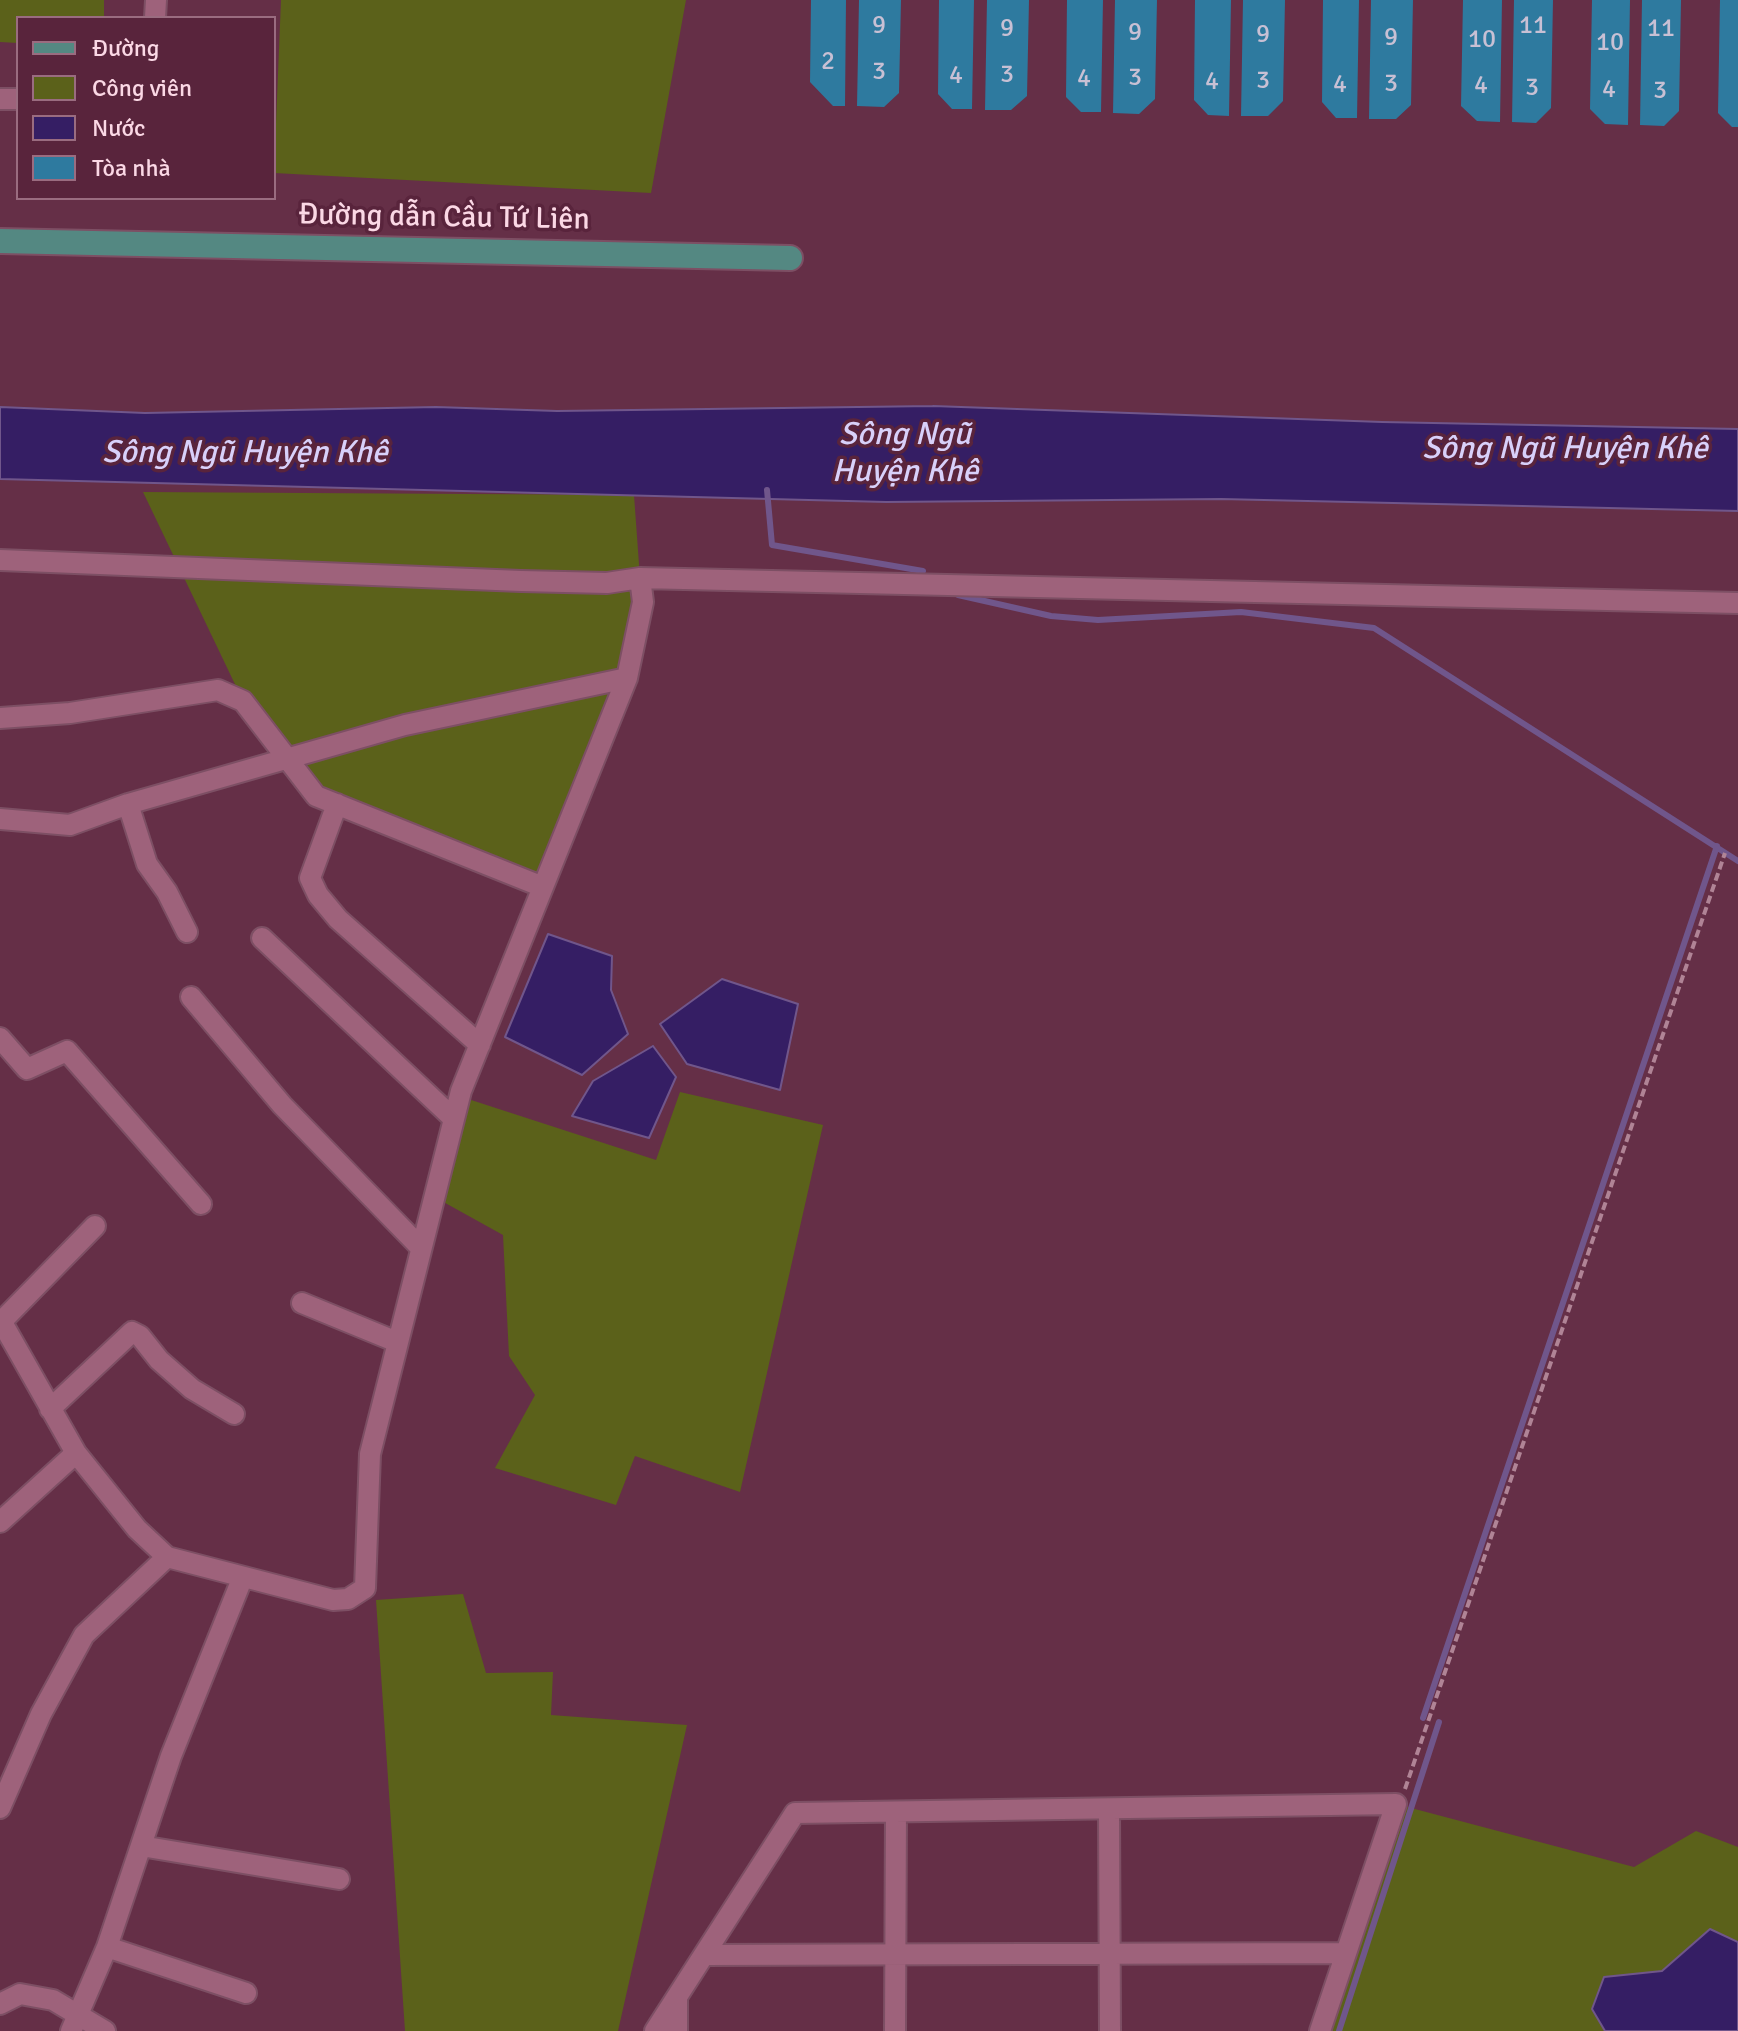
<!DOCTYPE html>
<html>
<head>
<meta charset="utf-8">
<style>
  body { margin:0 }
  #map { position:relative; width:1738px; height:2031px; overflow:hidden; background:#652f47; font-family:Signika,sans-serif }
  canvas { display:block }
  .legend { position:absolute; left:16px; top:16px; width:260px; height:184px; box-sizing:border-box; background:#59243c; border:2px solid #9a6c80; margin:0; padding:10px 14px; list-style:none; font-size:24px; color:#fbd8e5 }
  .legend li { display:flex; align-items:center; gap:16px; height:40px }
  .legend b { width:40px; border:2px solid #9a6c80 }
</style>
</head>
<body>
<div id="map">
<canvas width="1738" height="2031"></canvas>
<ul class="legend">
<li><b style="height:10px;background:#548882"></b>Đường</li>
<li><b style="height:22px;background:#5b611a"></b>Công viên</li>
<li><b style="height:22px;background:#351e64"></b>Nước</li>
<li><b style="height:22px;background:#2e7a9f"></b>Tòa nhà</li>
</ul>
</div>
<script>
const ctx = document.querySelector('canvas').getContext('2d');
ctx.lineJoin = 'round';
function fill(path, color) {
  ctx.fillStyle = color;
  ctx.fill(path, 'evenodd');
}
function poly(rows) {
  const path = new Path2D();
  for (const r of rows) {
    path.moveTo(r[0], r[1]);
    for (let i = 2; i < r.length; i += 2) path.lineTo(r[i], r[i + 1]);
  }
  return path;
}
function trace(path, color, width, dash) {
  ctx.strokeStyle = color;
  ctx.lineWidth = width;
  ctx.lineCap = dash ? 'butt' : 'round';
  ctx.setLineDash(dash || []);
  ctx.stroke(path);
}
function drawText(font, color, halo, rows, align = 'center') {
  ctx.font = font + ' Signika,sans-serif';
  ctx.lineWidth = 7;
  ctx.setLineDash([]);
  ctx.textBaseline = 'middle';
  ctx.strokeStyle = halo;
  ctx.fillStyle = color;
  for (const [text, x, y, turn = 0] of rows) {
    ctx.save();
    ctx.translate(x, y);
    ctx.rotate((+turn || 0) * Math.PI / 180);
    ctx.textAlign = isNaN(turn) ? turn : align;
    if (halo) ctx.strokeText(text, 0, 0);
    ctx.fillText(text, 0, 0);
    ctx.restore();
  }
}
fill(poly([
  [0,0,104,0,104,18,18,18,18,43,0,42],
  [281,0,686,0,651,193,274,173],
  [143,492,634,495,640,578,627,678,543,887,337,804,243,701],
  [680,1092,823,1125,740,1492,635,1456,616,1505,495,1468,535,1395,509,1356,503,1235,438,1199,465,1098,656,1160],
  [463,1594,486,1673,553,1672,551,1715,687,1725,618,2031,405,2031,376,1600],
  [1396,1804,1634,1867,1696,1831,1738,1847,1738,2031,1320,2031]
]), '#5b611a');
const water = poly([
  [933,406,1382,422,1738,429,1738,511,1221,499,886,502,0,479,0,407,145,413,436,407,557,411,933,406],
  [548,934,612,956,611,990,628,1034,582,1075,505,1037,548,934],
  [722,979,798,1004,780,1090,687,1064,660,1024,722,979],
  [653,1046,676,1077,649,1138,572,1116,593,1081,653,1046],
  [1710,1929,1738,1942,1738,2031,1605,2031,1592,2009,1604,1977,1662,1971,1710,1929]
]);
fill(water, '#351e64');
trace(water, '#70568b', 2);
trace(poly([
  [767,490,772,545,923,571],
  [958,595,1051,616,1098,620,1241,612,1374,628,1738,861],
  [1423,1718,1717,846],
  [1339,2031,1439,1722]
]), '#70568b', 6);
fill(poly([
  [811,0,846,0,845,106,833,106,810,82],
  [859,0,901,0,899,93,884,107,857,106],
  [939,0,974,0,972,109,952,109,938,94],
  [987,0,1029,0,1027,96,1011,110,985,110],
  [1067,0,1103,0,1101,112,1081,112,1066,97],
  [1115,0,1157,0,1155,99,1139,114,1113,113],
  [1195,0,1231,0,1229,116,1208,115,1194,100],
  [1243,0,1285,0,1283,101,1268,116,1241,116],
  [1323,0,1359,0,1357,118,1336,118,1322,102],
  [1371,0,1413,0,1411,105,1396,119,1369,119],
  [1463,0,1502,0,1500,122,1477,121,1461,106],
  [1514,0,1553,0,1551,108,1536,123,1512,122],
  [1592,0,1630,0,1628,125,1605,124,1590,109],
  [1642,0,1681,0,1679,111,1664,126,1640,125],
  [1720,0,1738,0,1738,127,1732,127,1718,113]
]), '#2e7a9f');
const minor = poly([
  [155,18,156,0],
  [0,99,18,99],
  [0,560,521,581,607,583,640,578,643,602,627,678,461,1091,370,1454,365,1588,348,1599,333,1600,167,1557,137,1529,76,1453,0,1319],
  [640,578,1738,603],
  [0,718,70,713,218,690,243,701,316,796,543,887],
  [128,804,147,864,167,892,187,932],
  [337,804,310,878,318,895,338,919,480,1045],
  [0,819,70,825,128,804,405,725,627,678],
  [262,938,454,1119],
  [191,997,282,1105,421,1248],
  [0,1038,27,1069,67,1051,201,1204],
  [302,1303,397,1342],
  [2,1321,95,1226],
  [50,1409,132,1332,140,1336,159,1360,192,1389,234,1414],
  [0,1522,76,1453],
  [0,1808,41,1714,84,1635,167,1557],
  [1109,1809,1110,2031],
  [141,1846,339,1879],
  [107,1947,246,1993],
  [704,1955,1346,1953],
  [677,1997,677,2031],
  [0,2004,20,1994,53,2000,105,2031],
  [71,2031,107,1947,171,1756,242,1579],
  [655,2031,795,1813,1396,1804,1320,2031],
  [895,2031,896,1812]
]);
const major = poly([
  [0,241,790,258]
]);
trace(minor, '#7d4f64', 24);
trace(major, '#7d4f64', 28);
trace(poly([
  [1405,1789,1725,853]
]), '#b08496', 4, [8, 4]);
trace(minor, '#9e627b', 20);
trace(major, '#548882', 24);
drawText('26px', '#c8c0d4', null, [
  ["9",879,26],
  ["11",1533,26],
  ["9",1007,29],
  ["11",1661,29],
  ["9",1135,33],
  ["9",1263,35],
  ["9",1391,38],
  ["10",1482,40],
  ["10",1610,43],
  ["2",828,62],
  ["3",879,72],
  ["3",1007,75],
  ["4",956,76],
  ["3",1135,78],
  ["4",1084,79],
  ["3",1263,81],
  ["4",1212,82],
  ["3",1391,84],
  ["4",1340,85],
  ["4",1481,86],
  ["3",1532,88],
  ["4",1609,90],
  ["3",1660,91]
]);
drawText('30px', '#fbd8e5', '#59243c', [
  ["Đường dẫn Cầu Tứ Liên",444,218,1]
]);
drawText('italic 32px', '#d8d0fa', '#59243c', [
  ["Sông Ngũ",905,436],
  ["Huyện Khê",905,473],
  ["Sông Ngũ Huyện Khê",1565,450],
  ["Sông Ngũ Huyện Khê",245,454]
]);
</script>
</body>
</html>
